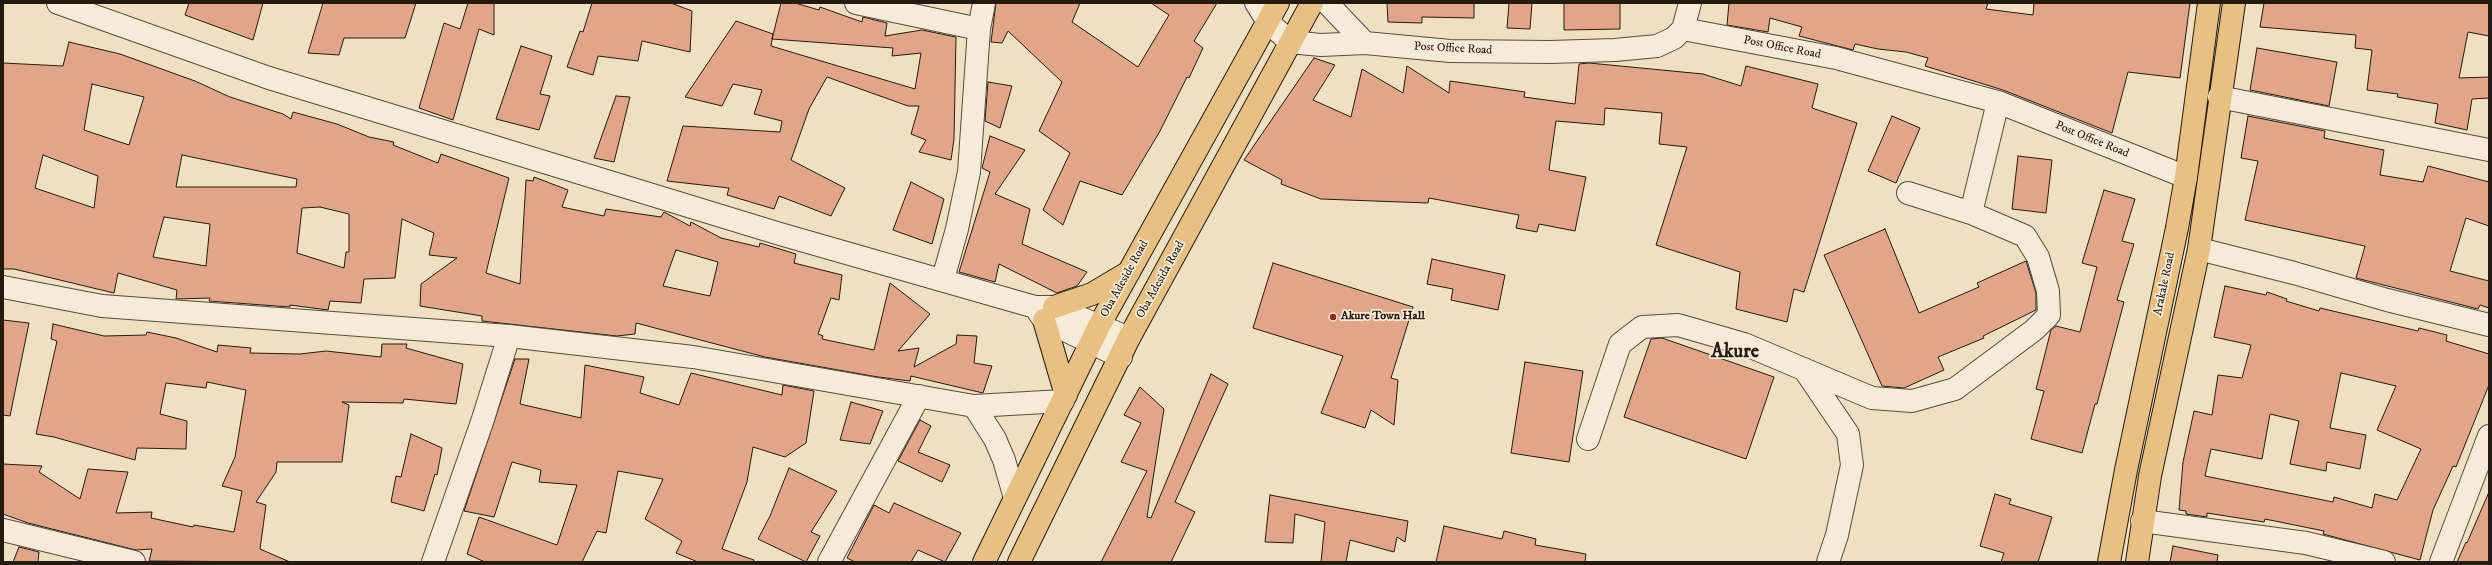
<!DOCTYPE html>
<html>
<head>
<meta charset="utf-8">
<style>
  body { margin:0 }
  #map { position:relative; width:2492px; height:565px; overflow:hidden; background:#f0e0c2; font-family:"IM FELL DW Pica",serif }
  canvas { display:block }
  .frame { position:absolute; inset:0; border:4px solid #231a12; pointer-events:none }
</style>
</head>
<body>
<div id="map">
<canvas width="2492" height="565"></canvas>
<div class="frame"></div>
</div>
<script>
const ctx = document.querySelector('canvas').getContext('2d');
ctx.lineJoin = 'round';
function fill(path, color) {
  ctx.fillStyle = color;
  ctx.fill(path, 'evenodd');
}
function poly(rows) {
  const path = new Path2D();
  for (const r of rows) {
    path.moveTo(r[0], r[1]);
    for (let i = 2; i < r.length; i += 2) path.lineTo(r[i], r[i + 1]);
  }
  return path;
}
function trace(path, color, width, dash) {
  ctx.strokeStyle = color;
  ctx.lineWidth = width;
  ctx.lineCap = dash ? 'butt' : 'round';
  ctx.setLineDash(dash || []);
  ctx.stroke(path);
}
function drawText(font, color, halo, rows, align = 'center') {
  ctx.font = font + ' "IM FELL DW Pica",serif';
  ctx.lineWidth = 3.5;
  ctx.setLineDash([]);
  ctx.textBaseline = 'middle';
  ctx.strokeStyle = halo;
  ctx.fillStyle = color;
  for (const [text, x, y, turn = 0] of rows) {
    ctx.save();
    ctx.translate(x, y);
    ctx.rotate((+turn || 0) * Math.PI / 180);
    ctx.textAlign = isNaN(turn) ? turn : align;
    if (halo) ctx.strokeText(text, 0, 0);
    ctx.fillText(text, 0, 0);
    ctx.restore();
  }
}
const building = poly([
  [189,3,263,3,253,40,185,15,189,3],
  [323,3,416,3,405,38,344,38,339,55,308,53,323,3],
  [468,3,494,3,494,35,479,29,453,120,419,108,444,23,460,29,468,3],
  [592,3,671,3,692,11,690,52,642,41,638,61,598,56,593,75,567,67,580,31,583,32,592,3],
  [781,3,795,3,819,10,820,7,862,22,863,17,887,23,885,36,922,30,956,37,954,139,951,160,919,152,926,140,911,134,919,106,908,106,827,77,809,109,791,160,845,188,831,216,779,196,774,209,727,195,729,188,667,181,683,126,780,132,782,121,754,114,762,90,733,84,722,106,685,97,736,21,773,34,771,46,915,89,921,53,892,56,893,48,772,39,781,3],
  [996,3,1080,3,1072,22,1138,67,1169,15,1151,3,1217,3,1194,41,1203,48,1189,78,1187,77,1160,131,1122,195,1080,181,1063,225,1043,210,1070,153,1039,131,1062,82,1008,31,1002,43,991,42,996,3],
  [1387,3,1474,3,1474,18,1422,17,1422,23,1388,22,1387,3],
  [1509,3,1532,3,1530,29,1507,28,1509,3],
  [1564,3,1620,3,1620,29,1564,30,1564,3],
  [1729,3,1988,3,1986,9,2033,15,2034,3,2190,3,2180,78,2128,72,2112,133,2003,90,1925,66,1928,58,1906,52,1878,49,1855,44,1853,50,1799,36,1802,27,1770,18,1768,32,1727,25,1729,3],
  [2264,3,2489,3,2489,36,2468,32,2459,78,2489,77,2489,98,2472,99,2467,130,2435,123,2438,104,2397,97,2398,94,2367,90,2372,50,2355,48,2356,35,2260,27,2264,3],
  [69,42,120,54,195,81,230,97,283,114,291,119,293,112,337,124,369,137,394,142,393,145,438,163,441,154,509,178,486,273,520,284,526,180,533,181,534,177,568,190,562,207,604,216,606,209,661,217,664,212,690,226,691,222,721,238,759,247,760,243,796,254,794,263,842,275,839,300,831,298,818,334,823,336,822,339,874,350,890,283,930,314,898,351,919,348,914,367,956,344,957,335,977,336,974,363,992,366,983,393,911,376,910,381,878,377,765,357,636,323,635,334,617,336,482,321,482,316,420,306,421,284,457,258,429,255,434,233,402,219,395,278,364,279,361,303,330,301,328,310,290,305,290,307,209,301,210,298,176,299,177,290,118,273,114,293,14,269,3,269,3,63,63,66,69,42],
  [92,84,144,97,129,145,84,130,92,84],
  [43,155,98,176,94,208,35,188,43,155],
  [182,155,297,179,296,187,176,187,182,155],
  [320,207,349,214,349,252,346,252,344,268,297,253,302,208,320,207],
  [164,217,210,224,206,266,153,257,164,217],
  [676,250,718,262,710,296,663,286,676,250],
  [521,46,552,56,540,94,550,96,539,130,496,119,521,46],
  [2257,48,2337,62,2329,106,2250,90,2257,48],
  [1314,58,1335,65,1313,100,1351,117,1362,69,1403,93,1407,66,1449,93,1450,81,1525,92,1524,97,1575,104,1579,64,1589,63,1703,74,1741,86,1746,66,1818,84,1812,108,1857,123,1804,292,1794,289,1787,322,1736,309,1740,272,1656,245,1687,147,1659,144,1662,113,1605,108,1604,125,1556,121,1549,170,1586,177,1575,231,1539,224,1537,232,1516,228,1519,215,1429,198,1428,203,1321,199,1281,184,1282,180,1244,160,1314,58],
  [988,82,1012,86,1000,128,985,121,988,82],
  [616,96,630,97,614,162,594,158,616,96],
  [1892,116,1920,128,1896,183,1868,171,1892,116],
  [2248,116,2325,131,2324,138,2384,150,2380,175,2423,182,2428,166,2489,182,2489,226,2466,218,2450,271,2489,281,2489,308,2480,305,2478,309,2356,278,2365,246,2245,220,2258,161,2241,158,2248,116],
  [990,136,1025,150,995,194,1030,209,1022,244,1087,272,1077,286,1057,293,999,264,995,282,959,272,990,172,982,168,990,136],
  [2018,156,2052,160,2046,213,2012,209,2018,156],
  [911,182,944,199,932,244,893,230,911,182],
  [2104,190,2135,199,2122,241,2134,244,2117,300,2124,302,2097,404,2095,404,2082,453,2031,439,2044,391,2036,389,2051,330,2056,326,2080,332,2097,267,2082,263,2104,190],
  [1885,229,1919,313,1979,287,1977,283,2026,261,2036,293,2036,310,1983,336,1984,338,1938,357,1944,370,1904,388,1882,386,1824,255,1885,229],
  [1432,259,1505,275,1498,310,1451,300,1453,289,1427,284,1432,259],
  [1273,263,1413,307,1391,378,1398,380,1394,425,1371,410,1365,428,1321,413,1343,356,1253,328,1273,263],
  [2225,286,2266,295,2267,292,2287,299,2286,301,2319,311,2320,308,2418,331,2419,328,2447,335,2446,341,2489,354,2489,385,2456,467,2453,466,2433,510,2420,560,2323,534,2324,531,2265,519,2264,522,2207,513,2207,517,2186,514,2186,511,2179,510,2183,462,2194,411,2212,415,2218,375,2242,378,2251,345,2214,337,2225,286],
  [2341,373,2396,386,2377,430,2421,449,2397,500,2375,494,2372,508,2334,497,2333,502,2205,476,2211,449,2262,459,2270,414,2299,421,2290,464,2326,471,2327,462,2360,469,2366,435,2330,428,2341,373],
  [3,320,29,323,10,416,3,415,3,320],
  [53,324,104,336,146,335,147,332,176,338,217,352,218,345,251,348,250,353,300,354,326,351,381,357,382,344,407,344,406,348,463,364,456,404,404,399,403,403,342,402,349,405,342,462,277,462,276,472,256,502,266,505,260,549,290,562,149,561,152,549,136,550,28,523,3,514,3,464,42,466,39,472,80,499,88,469,128,472,116,513,152,512,151,518,193,527,194,525,234,532,242,491,222,486,235,457,246,390,207,382,206,388,166,383,160,414,187,421,186,449,137,448,135,460,54,437,36,434,57,341,51,339,53,324],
  [1662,338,1774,377,1746,459,1624,417,1651,339,1662,338],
  [515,359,529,359,520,404,581,418,585,365,644,377,640,393,679,405,691,373,782,395,783,385,814,391,806,443,785,457,753,447,747,482,722,549,754,560,753,562,698,562,676,553,682,541,645,519,663,479,618,471,606,533,597,531,582,562,485,562,467,554,479,517,557,545,577,485,539,482,541,470,512,462,494,517,464,511,515,359],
  [1525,362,1583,371,1569,462,1511,453,1525,362],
  [1211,374,1228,384,1175,502,1195,512,1171,562,1101,562,1147,471,1121,462,1141,423,1124,415,1140,387,1164,409,1147,517,1151,518,1211,374],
  [851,402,883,411,870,444,840,440,851,402],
  [920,420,931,426,918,452,950,465,942,482,898,461,920,420],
  [411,434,442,448,437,475,435,474,424,511,391,502,396,476,401,477,411,434],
  [789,468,837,491,811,532,820,536,806,562,758,539,770,516,789,468],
  [2489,492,2489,562,2457,562,2466,542,2467,543,2489,492],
  [1995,494,2011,499,2009,504,2052,517,2038,562,2001,562,2004,553,1980,546,1995,494],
  [1270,495,1408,521,1405,542,1397,537,1394,552,1350,540,1346,562,1321,562,1325,522,1295,514,1293,543,1265,542,1270,495],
  [894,503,961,533,945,562,918,550,911,562,855,562,847,558,874,505,889,513,894,503],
  [1444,526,1502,539,1504,531,1536,539,1535,545,1586,554,1585,562,1436,562,1444,526],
  [2173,546,2218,555,2217,562,2170,562,2173,546],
  [19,547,39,552,38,562,13,562,19,547]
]);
fill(building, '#e2a588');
trace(building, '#231a12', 1);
const minor = poly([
  [58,3,269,78,780,234,1035,307,1054,307,1129,338],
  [856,3,979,29],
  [1256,3,1268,22,1290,42,1321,45,1365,43,1450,51,1550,52,1615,50,1657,46,1674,38,1683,29,1836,58,1998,102,2186,177],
  [1327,3,1365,43],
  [1683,29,1690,3],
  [2219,97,2489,150],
  [1971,213,1998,102],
  [2199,249,2294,273,2387,300,2489,325],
  [943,279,957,229,969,172,979,29,984,3],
  [3,287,102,306,509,336,693,357,974,406,1063,401],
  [1035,307,1044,320,1121,357],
  [1804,369,1848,434,1852,465,1837,535,1828,562],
  [974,406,995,439,1004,460,1015,498],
  [1588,439,1620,344,1642,327,1678,325,1744,344,1872,398,1912,401,1955,389,2034,330,2049,315,2048,291,2038,257,2025,236,1971,213,1908,193],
  [2142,521,2306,543,2384,562],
  [3,530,134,562],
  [433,562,482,422,509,336],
  [829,562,919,396],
  [2441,562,2489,436]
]);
const major = poly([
  [1054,307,1092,294,1129,272],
  [1044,320,1066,395],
  [984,562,1100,324,1278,3],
  [1019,562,1129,338,1312,3],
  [2109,562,2126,470,2177,228,2186,177,2209,3],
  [2137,562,2150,476,2199,249,2234,3]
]);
trace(minor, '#564c3e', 24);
trace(major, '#231a12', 24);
trace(minor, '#f5ebd7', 22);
trace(major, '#e8c081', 22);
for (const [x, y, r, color] of [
  [1333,317,4,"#8f2418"]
]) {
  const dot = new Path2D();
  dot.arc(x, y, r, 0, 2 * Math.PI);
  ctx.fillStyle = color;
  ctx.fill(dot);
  trace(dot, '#f5ebd7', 1.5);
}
drawText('12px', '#231a12', '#f5ebd7', [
  ["Post Office Road",1782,48,11],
  ["Post Office Road",1453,49,3],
  ["Post Office Road",2092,140,22],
  ["Oba Adeside Road",1125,279,-61],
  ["Oba Adesida Road",1161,280,-61],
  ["Arakale Road",2165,284,-78]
]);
drawText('bold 12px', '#231a12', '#f5ebd7', [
  ["Akure Town Hall",1341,317]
], 'left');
drawText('bold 20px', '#231a12', '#f5ebd7', [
  ["Akure",1735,353]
]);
</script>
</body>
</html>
